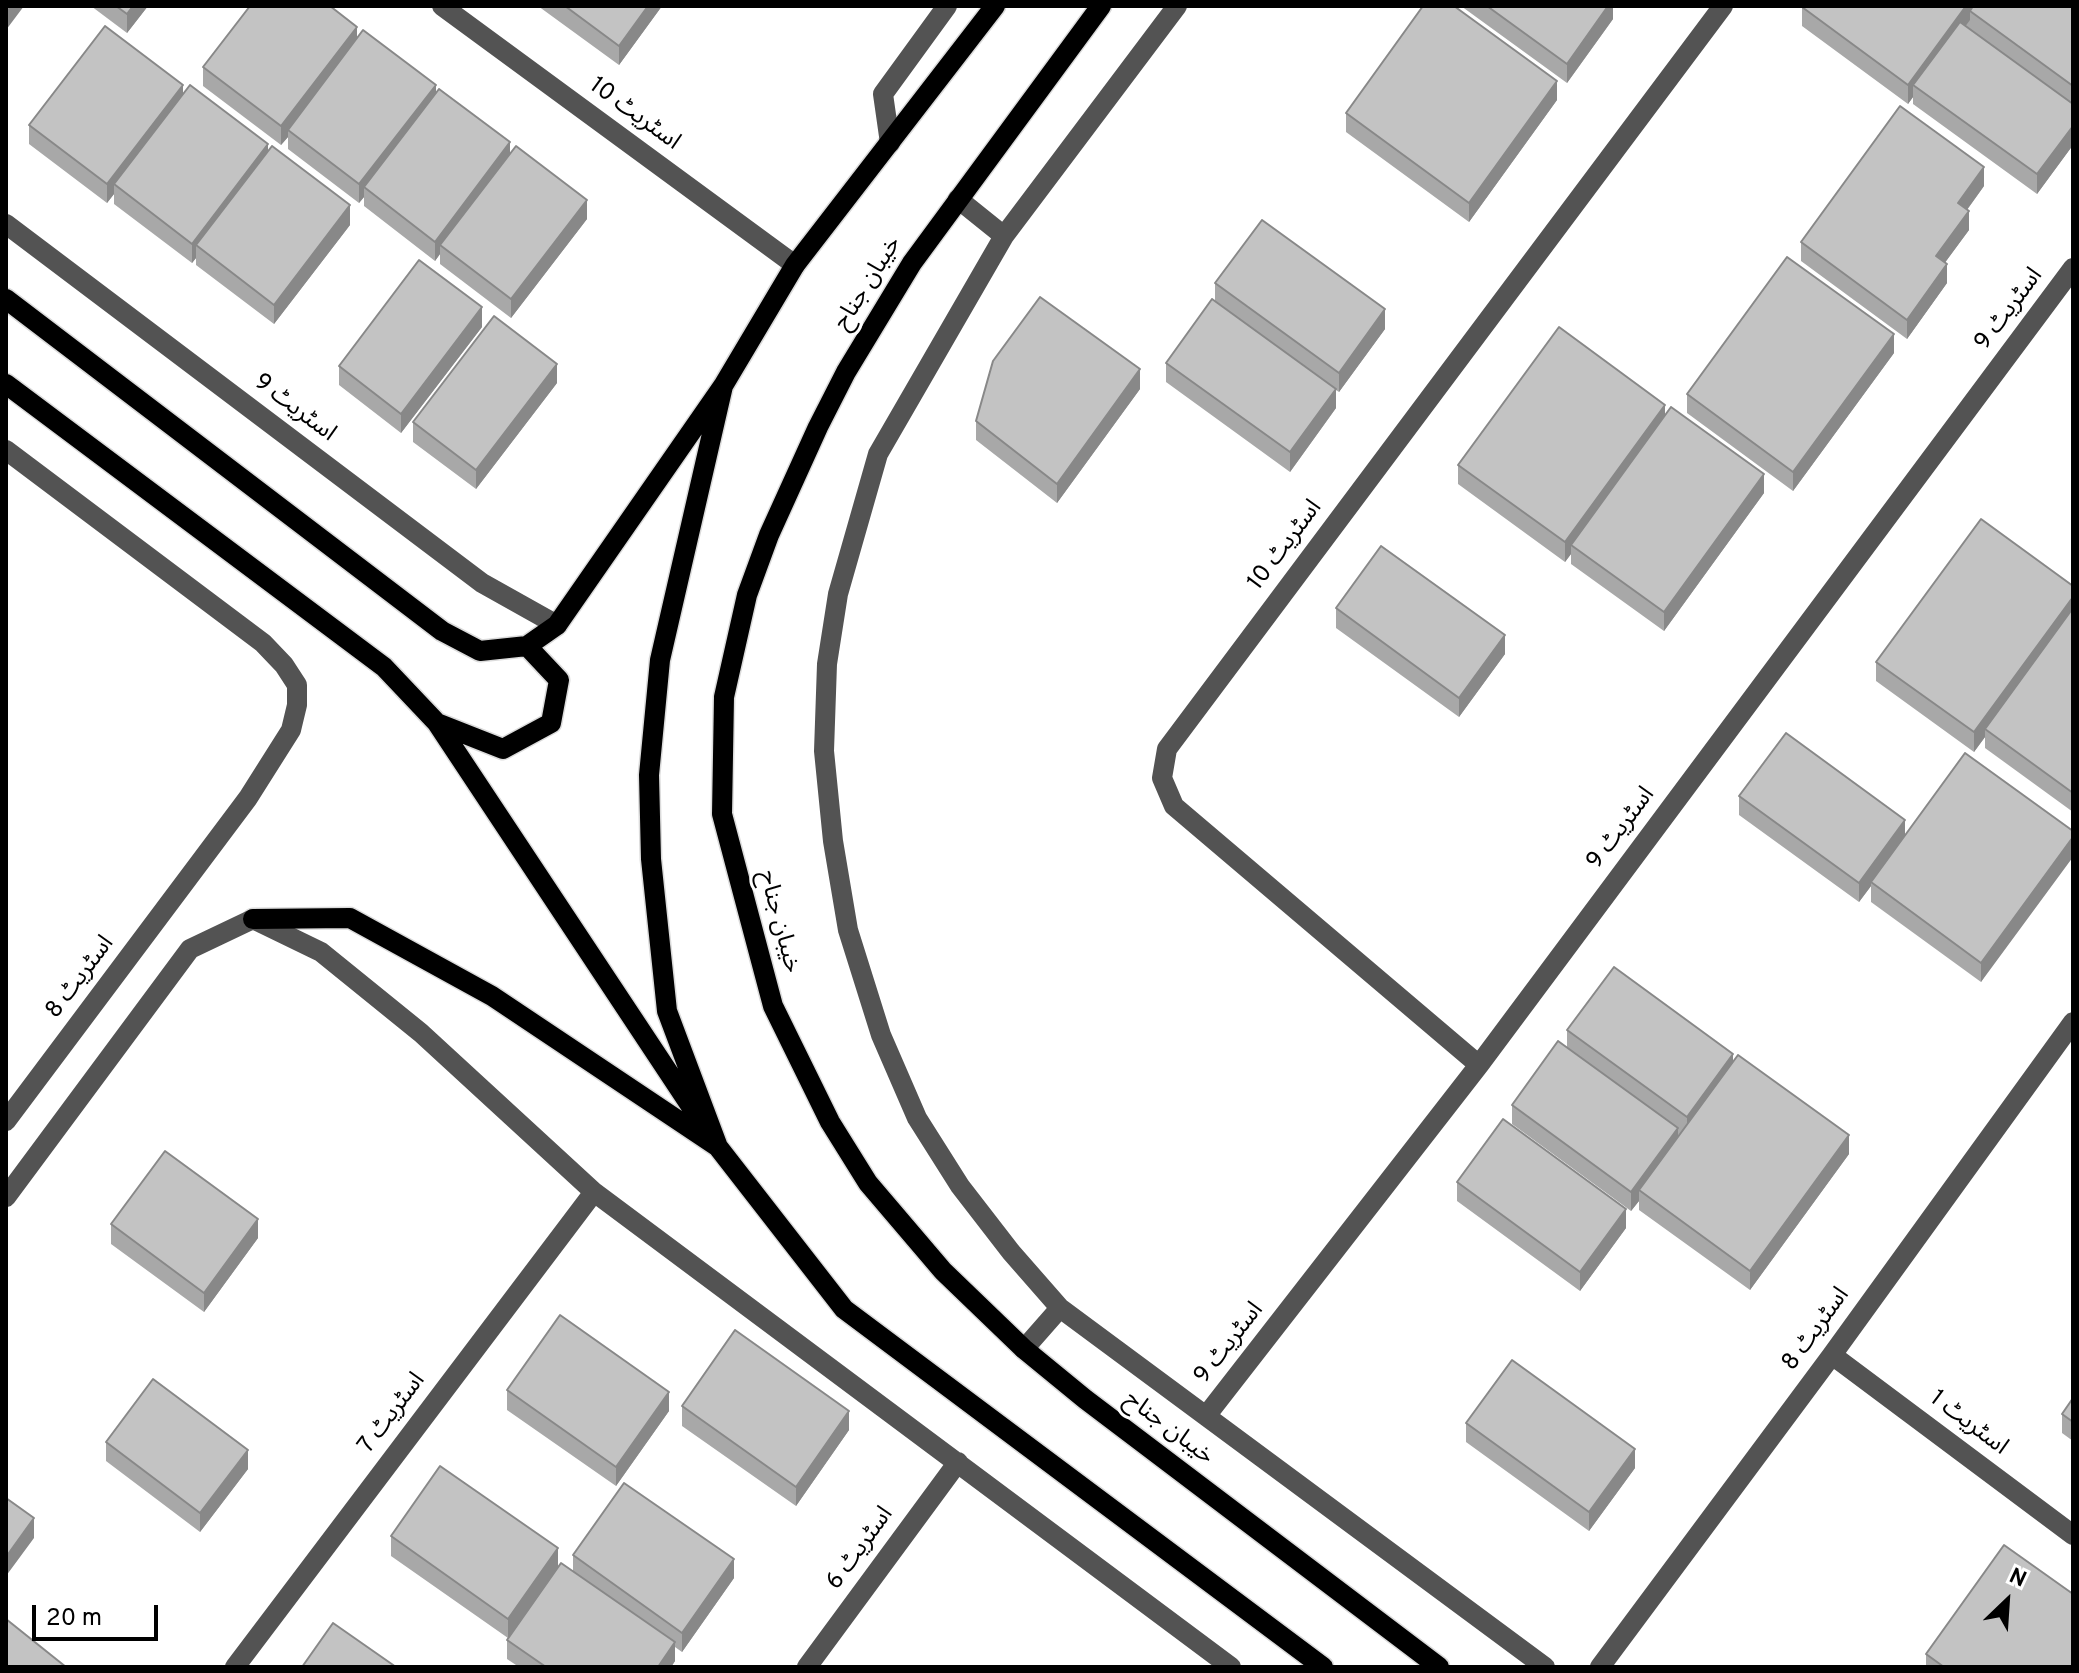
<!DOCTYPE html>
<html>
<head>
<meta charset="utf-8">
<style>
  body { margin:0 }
  #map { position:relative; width:2079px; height:1673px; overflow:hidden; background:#fff; font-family:Overpass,sans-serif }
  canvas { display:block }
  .frame { position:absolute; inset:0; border:8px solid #000; pointer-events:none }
  .north { position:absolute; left:1967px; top:1561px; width:80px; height:80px; -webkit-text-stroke:6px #fff; paint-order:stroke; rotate:25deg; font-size:22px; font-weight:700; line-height:32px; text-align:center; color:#000 }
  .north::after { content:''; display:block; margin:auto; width:28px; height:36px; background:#000; clip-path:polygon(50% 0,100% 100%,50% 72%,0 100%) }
  .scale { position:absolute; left:32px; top:1605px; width:126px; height:36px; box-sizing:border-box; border:4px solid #000; border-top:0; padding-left:10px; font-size:24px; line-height:28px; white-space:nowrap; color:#000; -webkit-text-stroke:6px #fff; paint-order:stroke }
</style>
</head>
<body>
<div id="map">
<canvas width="2079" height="1673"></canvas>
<div class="frame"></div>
<div class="north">N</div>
<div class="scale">20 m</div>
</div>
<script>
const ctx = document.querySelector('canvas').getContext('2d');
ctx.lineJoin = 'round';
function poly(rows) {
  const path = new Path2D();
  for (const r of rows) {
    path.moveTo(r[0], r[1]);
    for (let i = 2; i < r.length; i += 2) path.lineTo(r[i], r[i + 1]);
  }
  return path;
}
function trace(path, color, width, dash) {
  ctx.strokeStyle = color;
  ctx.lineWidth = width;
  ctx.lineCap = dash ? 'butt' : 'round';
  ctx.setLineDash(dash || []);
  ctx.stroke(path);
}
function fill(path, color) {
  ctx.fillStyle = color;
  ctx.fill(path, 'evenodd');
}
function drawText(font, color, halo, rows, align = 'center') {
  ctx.font = font + ' Overpass,"Noto Sans Arabic",sans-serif';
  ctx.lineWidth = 6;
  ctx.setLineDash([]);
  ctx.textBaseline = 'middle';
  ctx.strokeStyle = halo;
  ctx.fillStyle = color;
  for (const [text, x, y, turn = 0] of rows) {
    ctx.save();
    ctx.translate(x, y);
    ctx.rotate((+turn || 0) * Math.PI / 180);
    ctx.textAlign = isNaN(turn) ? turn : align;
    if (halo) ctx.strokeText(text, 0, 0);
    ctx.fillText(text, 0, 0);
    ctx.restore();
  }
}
const major = poly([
  [1101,6,912,263,846,372,818,427,769,535,747,595,724,697,722,814,773,1006,830,1122,868,1183,943,1271,1024,1349,1085,1399,1439,1667],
  [6,299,442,631,480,651,527,646,557,625,723,386,795,265,995,6],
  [6,384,384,667,437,723,698,1117],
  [723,386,660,660,649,775,651,859,667,1011,718,1147,844,1309,1323,1667],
  [437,723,503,749,551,723,559,680,527,646],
  [253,919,350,918,492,996,718,1147]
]);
trace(major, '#dbdbdb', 23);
trace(poly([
  [442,6,795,265],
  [1177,6,1004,236,878,454,838,594,827,664,824,751,833,841,848,930,881,1035,917,1118,960,1186,1011,1252,1060,1308,1545,1667],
  [890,143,883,94,947,6],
  [958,199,1004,236],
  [6,224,482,583,557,625],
  [6,450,263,643,284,665,297,685,297,705,291,730,248,798,6,1121],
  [1479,1065,1174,806,1162,778,1167,749,1723,6],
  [6,1197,190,949,253,919,321,952,421,1033,594,1192,1231,1667],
  [1024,1349,1060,1308],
  [1832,1355,2073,1535],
  [1206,1416,1479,1065,2073,268],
  [235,1667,594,1192],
  [807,1667,958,1462],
  [1600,1667,1832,1355,2073,1022]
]), '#535353', 20);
trace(major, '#000', 20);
fill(poly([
  [91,6,148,6,127,33],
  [538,6,662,6,619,65],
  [1461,6,1613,6,1613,19,1567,83],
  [2073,6,2073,145,2037,194,1913,104,1913,97,1908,104,1802,26,1802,7],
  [357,38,436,93,510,153,587,219,511,318,440,264,440,254,435,261,364,206,364,197,359,203,288,149,288,137,281,145,203,86,203,67],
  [183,94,268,151,350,225,274,324,196,265,196,258,192,263,114,204,114,194,107,203,29,144,29,125],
  [1557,100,1469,222,1346,132,1346,113],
  [1984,186,1967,210,1969,230,1945,262,1947,283,1907,339,1801,261,1801,242],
  [1215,283,1385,329,1339,392,1336,390,1336,408,1290,472,1166,382,1166,363,1215,301],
  [482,327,401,433,339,385,339,366],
  [1894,353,1793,491,1687,413,1687,394],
  [557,383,476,489,413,442,413,422],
  [1140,389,1057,503,976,440,976,421],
  [1665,416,1764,493,1664,631,1571,564,1571,554,1565,562,1458,484,1458,465],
  [2073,586,2073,812,1985,748,1985,737,1974,752,1876,681,1876,662],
  [1336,608,1505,654,1459,717,1336,628],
  [1739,796,1905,835,2073,831,1981,982,1871,902,1871,886,1859,902,1739,815],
  [1567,1030,1733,1061,1849,1154,1750,1290,1639,1210,1639,1201,1631,1211,1512,1124,1512,1105,1567,1048],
  [1457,1182,1626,1228,1580,1291,1457,1201],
  [111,1224,258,1238,204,1312,111,1244],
  [507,1390,669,1411,616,1486,507,1410],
  [2073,1398,2073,1441,2062,1433,2062,1414],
  [682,1406,849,1430,796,1506,682,1426],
  [1466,1423,1635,1468,1589,1531,1466,1442],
  [106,1442,248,1469,200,1532,106,1461],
  [391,1536,573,1571,573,1555,734,1578,682,1652,675,1647,675,1661,671,1667,519,1667,507,1659,507,1640,508,1638,391,1556],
  [1926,1654,2073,1667,1926,1667]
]), '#a8a8a8');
fill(poly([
  [10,6,24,6,6,30,6,11],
  [133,6,148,6,127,33,127,14],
  [648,6,662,6,619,65,619,46],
  [1608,6,1613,6,1613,19,1567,83,1567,64],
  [1966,6,1980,6,1970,11,1970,20,1919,89,1913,85,1913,97,1908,104,1908,85],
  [357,27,357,46,288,130,288,137,281,145,281,126],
  [1557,81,1557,100,1469,222,1469,203],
  [183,85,183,104,114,184,114,194,107,203,107,184],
  [436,85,436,104,364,187,364,197,359,203,359,184],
  [2073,126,2073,145,2037,194,2037,174],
  [510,142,510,162,440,245,440,254,435,261,435,242],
  [268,144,268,164,196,245,196,258,192,263,192,244],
  [1984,167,1984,186,1958,222,1958,203],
  [587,200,587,219,511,318,511,299],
  [350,205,350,225,274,324,274,305],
  [1969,211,1969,230,1936,275,1936,256],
  [1947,264,1947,283,1907,339,1907,320],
  [482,307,482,327,401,433,401,414],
  [1385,309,1385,329,1339,392,1339,373],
  [1894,334,1894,353,1793,491,1793,472],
  [557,364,557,383,476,489,476,470],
  [1140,369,1140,389,1057,503,1057,484],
  [1336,389,1336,408,1290,472,1290,452],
  [1665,405,1665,424,1571,545,1571,554,1565,562,1565,542],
  [1764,474,1764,493,1664,631,1664,612],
  [2073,597,2073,616,1985,729,1985,737,1974,752,1974,732],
  [1505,635,1505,654,1459,717,1459,698],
  [1905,820,1905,839,1871,882,1871,886,1859,902,1859,883],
  [2073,837,2073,857,1981,982,1981,963],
  [1733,1054,1733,1073,1687,1136,1687,1117],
  [1678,1128,1678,1148,1639,1190,1639,1201,1631,1211,1631,1192],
  [1849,1135,1849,1154,1750,1290,1750,1271],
  [1626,1209,1626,1228,1580,1291,1580,1272],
  [258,1219,258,1238,204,1312,204,1293],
  [669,1392,669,1411,616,1486,616,1467],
  [849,1411,849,1430,796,1506,796,1487],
  [1635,1449,1635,1468,1589,1531,1589,1512],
  [248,1450,248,1469,200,1532,200,1513],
  [34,1518,34,1538,6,1576,6,1557],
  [558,1548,558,1568,508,1638,508,1619],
  [734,1559,734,1578,682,1652,682,1633],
  [675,1642,675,1661,671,1667,658,1667]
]), '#888');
const building = poly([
  [116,6,133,6,127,14,116,6],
  [250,6,330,6,357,27,281,126,203,67,250,6],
  [565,6,648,6,619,46,565,6],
  [1423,6,1454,6,1557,81,1469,203,1346,113,1423,6],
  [1487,6,1608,6,1567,64,1487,6],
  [1802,6,1966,6,1908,85,1802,7,1802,6],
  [1973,6,2073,6,2073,86,1970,11,1973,6],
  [1960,22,2073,104,2073,126,2037,174,1913,85,1960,22],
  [105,26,183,85,107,184,29,125,105,26],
  [363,30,436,85,359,184,288,130,363,30],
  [190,85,268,144,192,244,114,184,190,85],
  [439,89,510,142,435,242,364,187,439,89],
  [1900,106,1984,167,1958,203,1969,211,1936,256,1947,264,1907,320,1801,242,1900,106],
  [272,146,350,205,274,305,196,245,272,146],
  [516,146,587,200,511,299,440,245,516,146],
  [1262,220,1385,309,1339,373,1215,283,1262,220],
  [1787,257,1894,334,1793,472,1687,394,1787,257],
  [419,260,482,307,401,414,339,366,419,260],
  [1040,297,1140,369,1057,484,976,421,993,361,1040,297],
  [1212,299,1336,389,1290,452,1166,363,1212,299],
  [494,316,557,364,476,470,413,422,494,316],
  [1559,327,1665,405,1565,542,1458,465,1559,327],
  [1671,407,1764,474,1664,612,1571,545,1671,407],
  [1981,519,2073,586,2073,597,1974,732,1876,662,1981,519],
  [1381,546,1505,635,1459,698,1336,608,1381,546],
  [2073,608,2073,793,1985,729,2073,608],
  [1786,733,1905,820,1859,883,1739,796,1786,733],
  [1965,753,2073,831,2073,837,1981,963,1871,882,1965,753],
  [1614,967,1733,1054,1687,1117,1567,1030,1614,967],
  [1558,1041,1678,1128,1631,1192,1512,1105,1558,1041],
  [1738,1055,1849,1135,1750,1271,1639,1190,1738,1055],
  [1503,1119,1626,1209,1580,1272,1457,1182,1503,1119],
  [165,1151,258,1219,204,1293,111,1224,165,1151],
  [560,1315,669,1392,616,1467,507,1390,560,1315],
  [735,1330,849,1411,796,1487,682,1406,735,1330],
  [1512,1360,1635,1449,1589,1512,1466,1423,1512,1360],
  [153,1379,248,1450,200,1513,106,1442,153,1379],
  [2073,1398,2073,1422,2062,1414,2073,1398],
  [440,1466,558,1548,508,1619,391,1536,440,1466],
  [624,1483,734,1559,682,1633,573,1555,624,1483],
  [6,1498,34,1518,6,1557,6,1498],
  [2004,1545,2073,1594,2073,1667,1944,1667,1926,1654,2004,1545],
  [561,1563,675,1642,658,1667,546,1667,507,1640,561,1563],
  [6,1619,66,1667,6,1667,6,1619],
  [333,1623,396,1667,302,1667,333,1623]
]);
fill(building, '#c3c3c3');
trace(building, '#888', 2);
drawText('24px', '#000', '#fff', [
  ["اسٹریٹ 10",634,115,36],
  ["خیبان جناح",869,284,-58],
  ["اسٹریٹ 9",2010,310,-53],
  ["اسٹریٹ 9",294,409,37],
  ["اسٹریٹ 10",1286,546,-53],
  ["اسٹریٹ 9",1622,829,-53],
  ["خیبان جناح",778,922,75],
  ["اسٹریٹ 8",81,978,-53],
  ["اسٹریٹ 8",1817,1330,-54],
  ["اسٹریٹ 9",1230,1344,-52],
  ["اسٹریٹ 7",393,1414,-53],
  ["اسٹریٹ 1",1968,1424,37],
  ["خیبان جناح",1168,1429,37],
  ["اسٹریٹ 6",861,1549,-54]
]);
</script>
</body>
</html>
